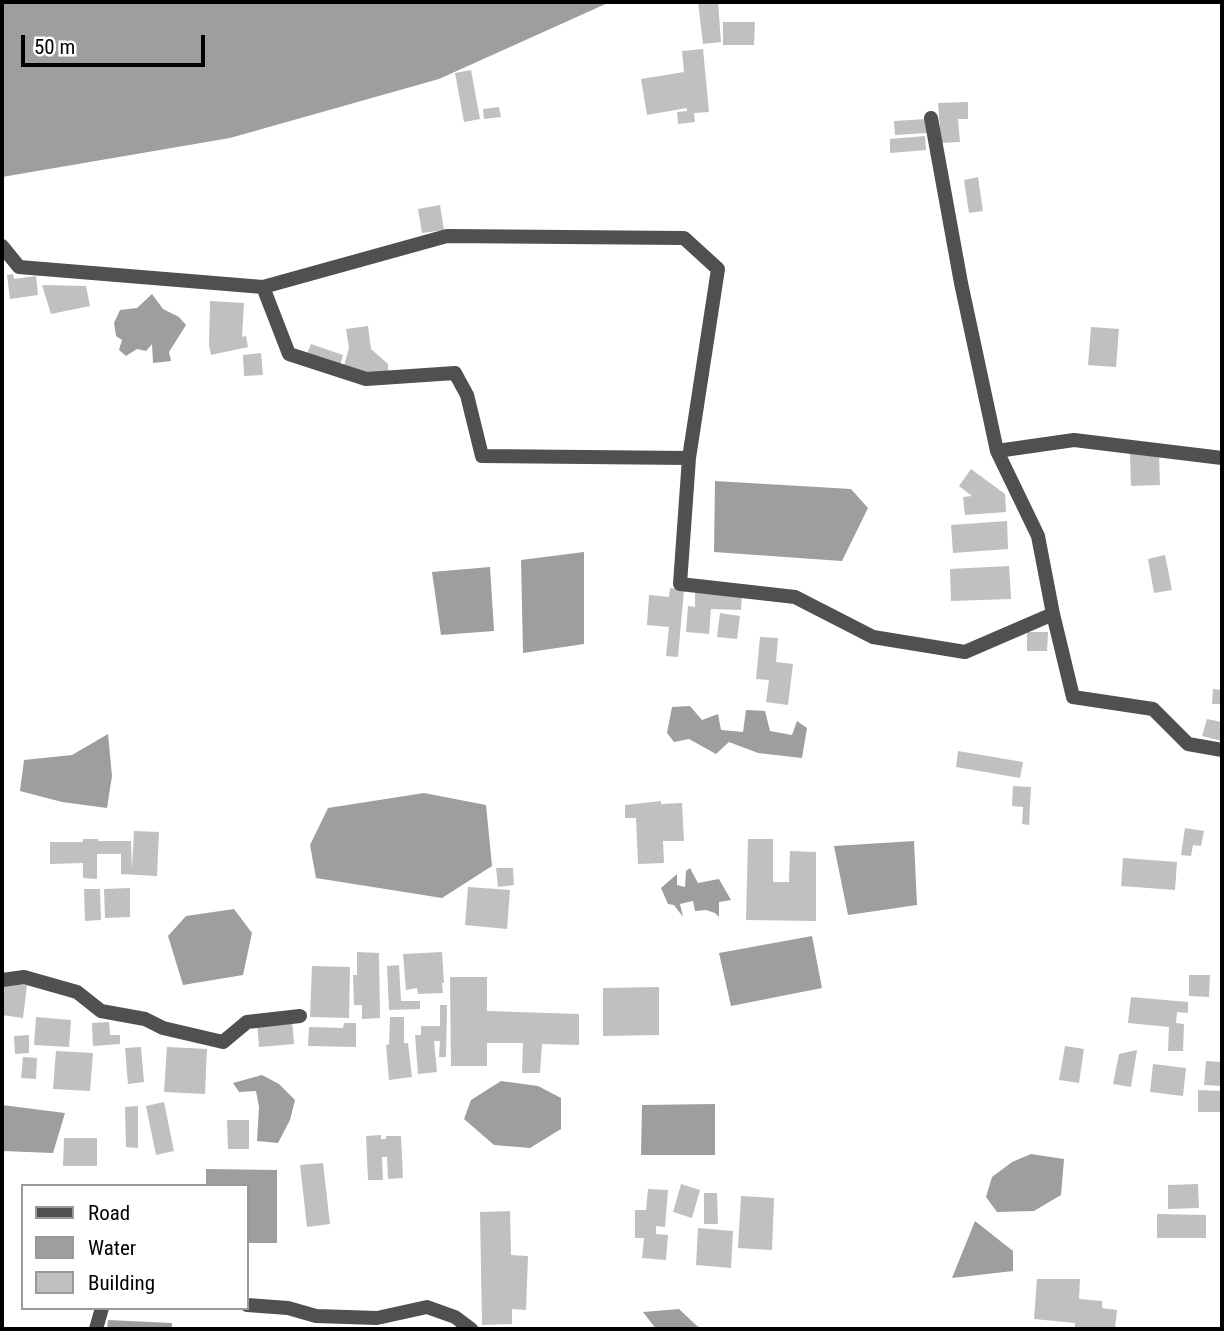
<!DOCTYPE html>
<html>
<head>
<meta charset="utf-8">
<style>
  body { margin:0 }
  #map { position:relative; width:1224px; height:1331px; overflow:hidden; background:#fff; font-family:"Roboto Condensed",sans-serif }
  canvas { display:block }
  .frame { position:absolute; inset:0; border:4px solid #000; pointer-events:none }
  .legend { position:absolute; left:21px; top:1184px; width:228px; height:126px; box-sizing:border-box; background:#fff; border:2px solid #999; margin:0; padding:9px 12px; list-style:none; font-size:21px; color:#000 }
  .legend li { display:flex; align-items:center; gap:14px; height:35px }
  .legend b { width:35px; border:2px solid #999 }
  .scale { position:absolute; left:21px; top:35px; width:184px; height:32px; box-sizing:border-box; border:4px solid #000; border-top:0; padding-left:9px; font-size:21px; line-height:24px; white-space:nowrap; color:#000; -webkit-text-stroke:5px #fff; paint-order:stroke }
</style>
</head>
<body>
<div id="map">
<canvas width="1224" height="1331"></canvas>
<div class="frame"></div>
<ul class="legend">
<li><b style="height:9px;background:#505050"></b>Road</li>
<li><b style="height:19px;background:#9e9e9e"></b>Water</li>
<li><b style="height:19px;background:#c0c0c0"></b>Building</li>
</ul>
<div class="scale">50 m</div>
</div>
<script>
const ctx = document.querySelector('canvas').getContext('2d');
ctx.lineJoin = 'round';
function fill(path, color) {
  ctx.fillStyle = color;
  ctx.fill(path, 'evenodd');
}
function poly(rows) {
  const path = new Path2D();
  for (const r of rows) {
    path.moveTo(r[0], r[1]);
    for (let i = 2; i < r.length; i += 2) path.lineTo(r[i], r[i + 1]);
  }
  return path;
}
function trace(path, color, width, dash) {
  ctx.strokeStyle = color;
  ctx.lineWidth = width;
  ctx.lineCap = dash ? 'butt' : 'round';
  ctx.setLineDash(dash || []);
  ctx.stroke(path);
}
fill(poly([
  [2,2,610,2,439,79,230,138,2,177],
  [152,294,163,309,179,317,186,325,169,352,171,361,153,363,152,344,146,351,137,349,126,356,119,350,122,340,116,336,114,323,120,310,137,308],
  [715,481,851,489,868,508,842,561,714,552],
  [584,552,584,644,523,653,521,560],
  [490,567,494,631,441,635,432,572],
  [690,706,702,720,718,714,721,730,743,732,746,710,765,711,770,731,792,735,797,721,807,728,802,758,758,753,729,742,716,754,689,739,674,742,667,733,672,707],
  [108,734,112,776,107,808,62,802,20,791,24,760,72,755],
  [424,793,486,805,492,866,442,898,316,878,310,845,328,808],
  [914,841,917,905,848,915,834,846],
  [690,868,698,883,719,879,731,900,719,902,719,917,715,913,706,910,695,911,693,901,680,904,683,917,674,905,668,904,661,888,677,874,677,885,685,887,686,871],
  [234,909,252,933,243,975,183,985,168,936,186,916],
  [812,936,822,988,731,1006,719,953],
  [262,1075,279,1084,295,1100,290,1120,278,1143,257,1141,259,1107,256,1091,239,1092,233,1083],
  [501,1081,538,1086,561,1098,561,1129,530,1148,494,1145,464,1119,471,1100],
  [715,1104,715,1155,641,1155,642,1105],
  [2,1105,65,1113,53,1153,2,1151],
  [1031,1154,1064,1159,1061,1195,1034,1211,997,1212,986,1197,992,1177,1012,1162],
  [206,1169,277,1170,277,1243,247,1243,247,1186,206,1186],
  [975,1221,1013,1251,1013,1271,952,1278],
  [679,1309,697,1326,705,1329,656,1329,643,1312],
  [108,1320,172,1323,172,1329,107,1329]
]), '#9e9e9e');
fill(poly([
  [698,2,718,2,721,42,703,44],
  [723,22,755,22,754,45,723,45],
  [703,49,709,112,694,113,695,122,678,124,677,112,687,111,687,108,647,115,641,79,684,72,682,51],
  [471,70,480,119,464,122,455,73],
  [968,102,968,119,958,119,960,142,941,143,938,103],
  [499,107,501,117,484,119,483,109],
  [927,119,927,133,895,135,894,121],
  [925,136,926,150,890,153,890,139],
  [978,177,983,211,969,213,964,180],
  [440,205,444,230,422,233,418,209],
  [13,274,14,279,36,276,38,295,10,299,7,275],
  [42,285,86,286,90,306,51,314],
  [210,301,244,303,242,337,246,336,248,347,211,355,209,345],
  [368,326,371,349,388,364,388,373,362,372,344,366,349,348,346,329],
  [1091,327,1119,329,1116,367,1088,365],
  [311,344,343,355,340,366,307,354],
  [261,353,263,375,244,376,243,355],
  [1159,453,1160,485,1131,486,1130,454],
  [971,469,1005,494,1006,512,965,515,963,497,972,496,959,486],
  [1007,521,1008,549,953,553,951,525],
  [1165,555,1172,590,1154,593,1148,559],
  [1009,566,1011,599,951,601,950,569],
  [670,588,684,590,678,657,666,656,669,627,647,625,649,595,669,597],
  [695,593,742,594,741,610,711,609,709,634,686,632,688,606,695,607],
  [720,613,740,616,737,639,717,637],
  [1027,632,1048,632,1047,651,1027,651],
  [760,637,778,638,776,662,793,664,788,705,766,702,769,680,756,679],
  [1213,689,1222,690,1222,704,1212,704],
  [1207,719,1222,722,1222,741,1202,736],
  [958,751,1023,762,1020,778,956,767],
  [1013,786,1031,787,1029,825,1022,824,1023,807,1012,806],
  [661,801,661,804,682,803,684,841,663,841,664,863,638,864,636,818,625,818,625,805],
  [1185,828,1204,831,1201,846,1193,845,1191,856,1181,855],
  [134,831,159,832,157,876,121,874,121,854,97,854,97,879,83,878,83,863,50,864,50,842,83,842,83,839,98,839,98,841,131,841,132,869],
  [748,839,773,839,773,882,789,882,790,851,816,852,816,921,746,920],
  [1123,858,1177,862,1175,890,1121,886],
  [496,868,513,868,514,885,498,887],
  [468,887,510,890,507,929,465,925],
  [130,888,130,917,105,918,104,889],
  [84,889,100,889,101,920,85,921],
  [357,952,379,953,380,1018,362,1019,362,1005,354,1005,353,975,357,975],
  [442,952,444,983,442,983,443,993,418,994,417,988,406,990,403,954],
  [399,965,401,1001,420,1001,420,1009,389,1010,387,966],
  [312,966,350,967,349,1018,310,1017],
  [1189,975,1210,975,1209,997,1189,996],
  [450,977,487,977,487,1011,579,1014,579,1045,542,1044,540,1073,522,1073,523,1043,487,1043,487,1066,451,1066],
  [2,982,27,985,23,1018,2,1015],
  [659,987,659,1035,603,1036,603,988],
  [1131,997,1188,1002,1188,1013,1177,1012,1176,1023,1184,1024,1183,1051,1168,1051,1169,1027,1128,1023],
  [440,1005,447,1005,446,1057,439,1057,440,1041,434,1041,437,1072,418,1074,415,1035,421,1035,421,1026,440,1026],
  [36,1017,71,1020,69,1047,34,1045],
  [390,1017,404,1017,404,1043,408,1043,412,1077,389,1080,386,1045,389,1044],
  [292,1020,294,1044,259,1047,257,1023],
  [109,1022,110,1035,120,1035,120,1044,93,1046,92,1023],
  [344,1023,356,1023,356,1047,308,1046,309,1027,343,1028],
  [29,1035,29,1053,15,1054,14,1036],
  [1065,1046,1084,1049,1079,1083,1059,1080],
  [141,1047,144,1082,128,1084,125,1048],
  [167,1047,207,1049,205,1094,164,1092],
  [1137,1050,1131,1087,1113,1084,1119,1054],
  [56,1051,93,1053,90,1091,53,1089],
  [23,1057,37,1058,36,1079,21,1078],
  [1206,1061,1222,1062,1222,1086,1204,1085],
  [1153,1064,1186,1068,1183,1096,1150,1092],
  [1198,1090,1222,1091,1222,1112,1198,1112],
  [164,1102,174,1151,156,1155,146,1106],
  [138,1106,138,1148,126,1147,125,1107],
  [227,1120,249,1120,249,1149,228,1149],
  [381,1135,381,1139,386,1139,386,1136,401,1136,403,1178,388,1179,387,1157,382,1157,383,1180,368,1180,366,1136],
  [64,1138,97,1138,97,1166,63,1166],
  [323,1163,330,1224,307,1227,300,1165],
  [681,1184,700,1190,692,1218,673,1212],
  [1198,1184,1199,1208,1168,1209,1168,1185],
  [648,1189,668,1190,665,1227,656,1226,656,1234,668,1235,666,1260,642,1258,644,1238,635,1238,635,1210,646,1210],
  [704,1193,717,1193,718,1224,704,1224],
  [741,1196,774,1198,772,1250,738,1248],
  [510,1211,511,1255,528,1256,526,1310,512,1309,512,1324,482,1325,480,1212],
  [1157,1214,1206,1215,1206,1238,1157,1238],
  [698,1228,733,1231,731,1268,696,1265],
  [1037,1279,1080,1279,1079,1299,1102,1301,1102,1308,1117,1310,1115,1329,1075,1329,1075,1323,1034,1319]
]), '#c0c0c0');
trace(poly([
  [931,118,961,283,997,451],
  [2,246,19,267,263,287,447,236,684,238,718,269,689,458,482,456,467,395,455,373,366,379,289,354,263,287],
  [689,458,680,584,795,597,873,637,965,652,1053,614],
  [1222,458,1074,440,997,451,1038,536,1053,614,1073,697,1153,709,1188,744,1222,750],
  [2,980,24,977,77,992,101,1011,145,1019,163,1028,223,1042,247,1022,300,1016],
  [247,1305,288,1308,316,1316,377,1318,427,1307,455,1317,471,1329],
  [96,1329,102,1308]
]), '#505050', 14);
</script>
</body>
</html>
